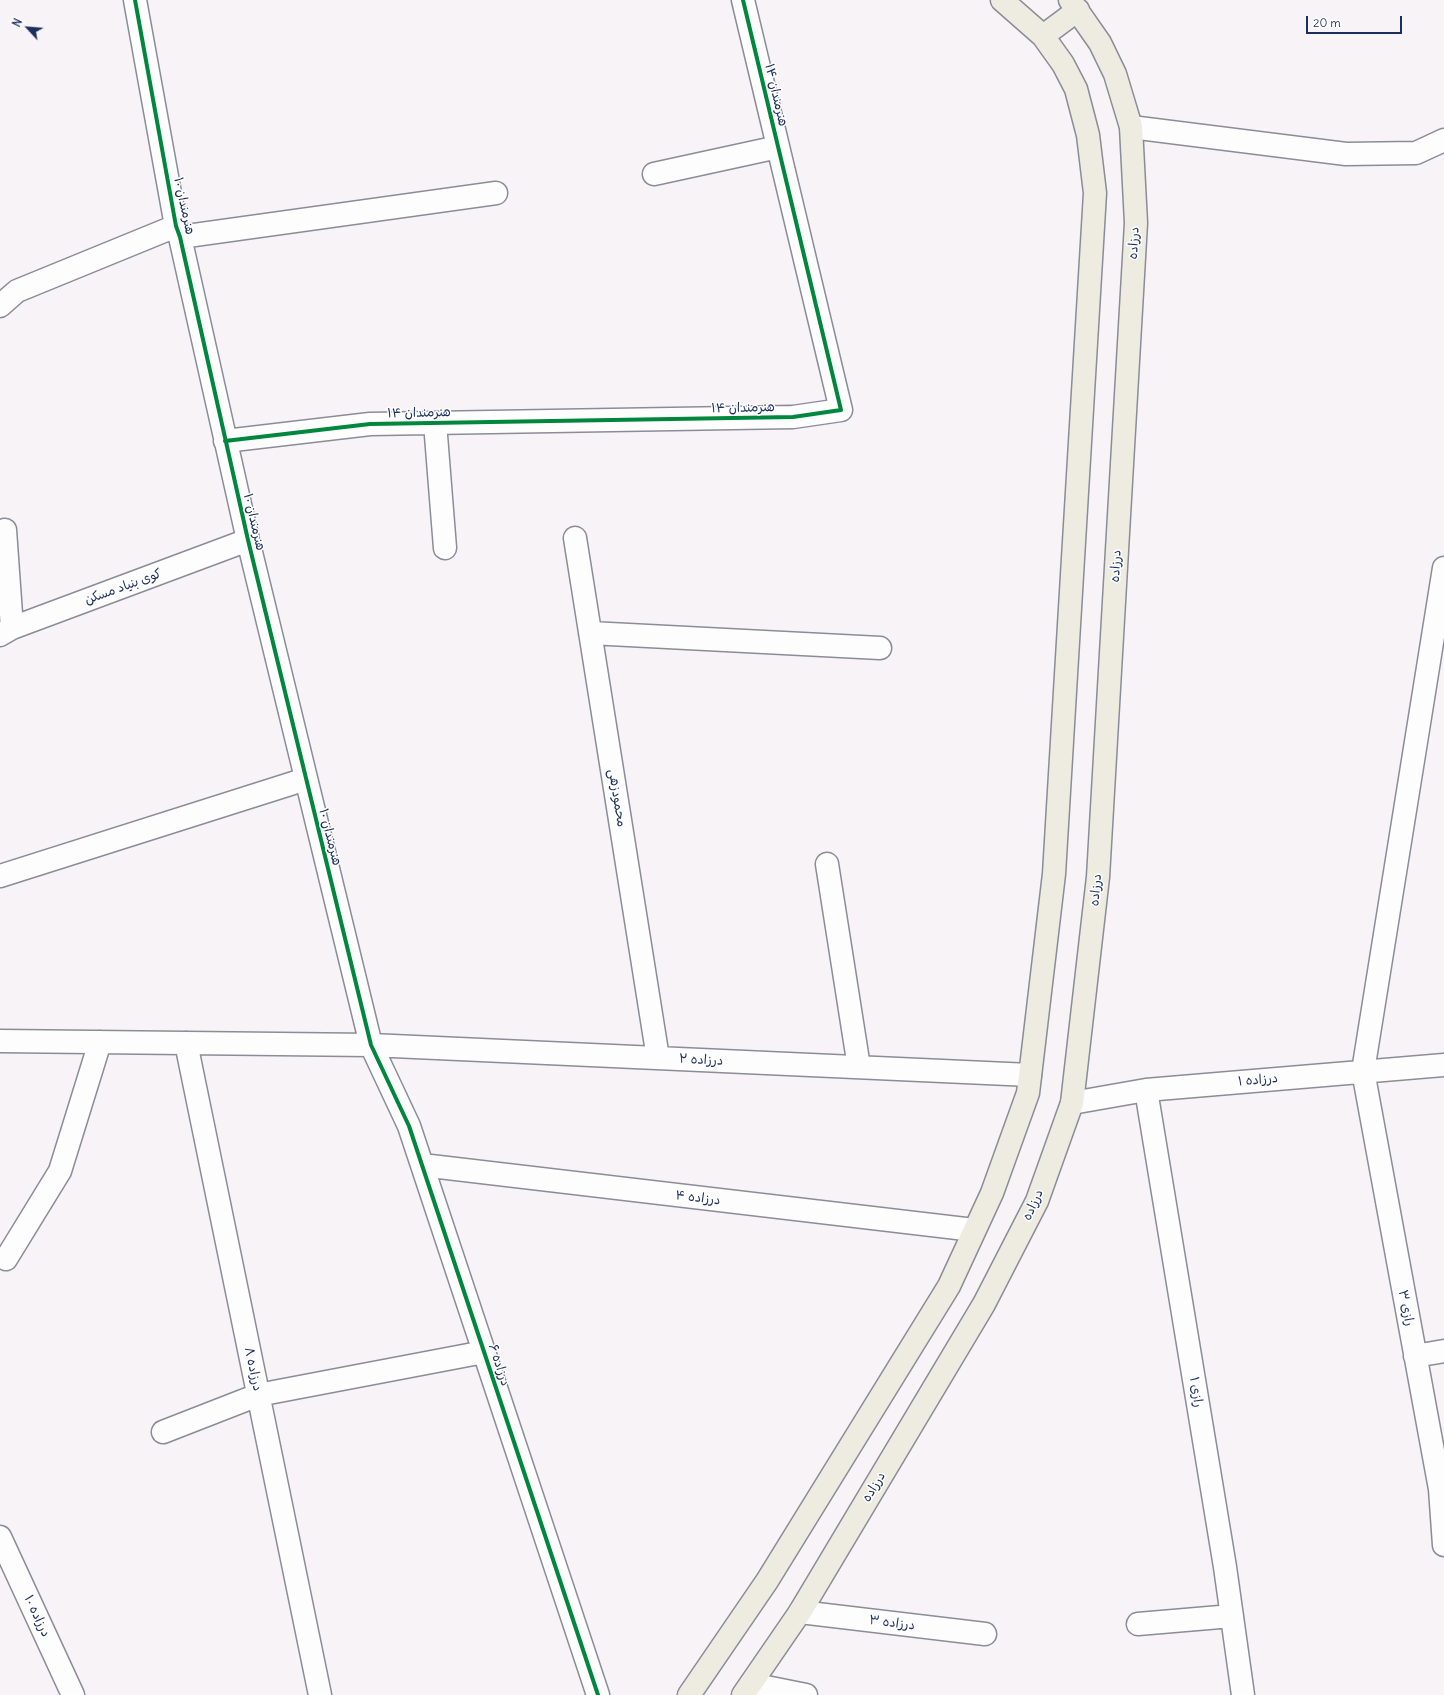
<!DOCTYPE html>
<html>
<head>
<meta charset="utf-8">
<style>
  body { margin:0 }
  #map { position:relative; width:1444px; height:1695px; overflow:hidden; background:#f7f3f7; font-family:Delius,sans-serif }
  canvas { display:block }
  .north { position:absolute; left:8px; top:8px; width:40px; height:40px; -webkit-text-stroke:3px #fff; paint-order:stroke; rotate:296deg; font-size:11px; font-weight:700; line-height:16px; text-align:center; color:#1b2f5e }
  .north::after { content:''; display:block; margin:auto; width:14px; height:18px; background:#1b2f5e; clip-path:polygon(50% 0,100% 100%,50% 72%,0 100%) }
  .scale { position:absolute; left:1306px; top:16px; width:96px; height:18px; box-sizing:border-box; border:2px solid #1b2f5e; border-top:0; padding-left:5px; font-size:12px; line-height:14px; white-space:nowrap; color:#1b2f5e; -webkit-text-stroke:3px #fff; paint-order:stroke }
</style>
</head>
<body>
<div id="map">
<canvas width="1444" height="1695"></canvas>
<div class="north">N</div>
<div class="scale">20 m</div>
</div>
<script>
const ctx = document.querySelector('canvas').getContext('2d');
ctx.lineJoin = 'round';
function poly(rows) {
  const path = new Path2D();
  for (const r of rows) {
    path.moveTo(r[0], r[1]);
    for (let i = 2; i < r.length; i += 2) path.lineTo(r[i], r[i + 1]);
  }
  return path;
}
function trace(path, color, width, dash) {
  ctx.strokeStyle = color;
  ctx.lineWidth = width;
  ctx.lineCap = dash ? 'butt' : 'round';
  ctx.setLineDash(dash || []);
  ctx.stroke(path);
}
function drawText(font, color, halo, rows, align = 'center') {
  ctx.font = font + ' Delius,"Playpen Sans Arabic",sans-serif';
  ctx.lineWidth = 3;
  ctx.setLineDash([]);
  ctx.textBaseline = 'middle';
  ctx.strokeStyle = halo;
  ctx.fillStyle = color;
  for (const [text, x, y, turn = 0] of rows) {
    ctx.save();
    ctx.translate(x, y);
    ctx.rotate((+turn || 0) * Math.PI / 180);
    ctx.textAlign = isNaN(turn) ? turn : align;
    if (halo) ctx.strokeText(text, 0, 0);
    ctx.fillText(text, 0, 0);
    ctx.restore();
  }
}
const minor = poly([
  [135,0,176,226,180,237,248,540,371,1045,409,1126,598,1695],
  [1131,127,1346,154,1416,153,1444,140],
  [654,174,778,147],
  [180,237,496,193],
  [0,306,17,291,176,226],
  [435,423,445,548],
  [225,441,370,424,793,417,841,410,743,0],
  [5,530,12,628],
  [575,538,658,1058],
  [1444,568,1363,1071,1440,1489,1444,1545],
  [590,633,880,648],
  [0,635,12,628,248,540],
  [827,864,859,1067],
  [0,876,306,779],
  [0,1041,371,1045,1030,1075],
  [186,1043,320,1695],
  [1146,1090,1225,1567,1243,1695],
  [1072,1103,1146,1090,1444,1065],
  [422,1165,974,1230],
  [6,1259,60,1171,100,1042],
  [1415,1356,1444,1351],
  [163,1432,258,1395,484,1352],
  [0,1537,73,1695],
  [800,1612,985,1634],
  [1138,1624,1232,1616],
  [751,1684,806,1695]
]);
const major = poly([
  [1043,36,1078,10],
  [689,1695,767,1581,949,1286,992,1193,1028,1093,1054,874,1095,193,1088,135,1076,89,1063,64,1043,36,1002,0],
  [743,1695,800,1612,984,1304,1037,1201,1072,1103,1098,877,1136,223,1131,127,1115,74,1100,43,1070,0]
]);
trace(minor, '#8a8c97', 25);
trace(major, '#8a8c97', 25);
trace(minor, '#fefdfe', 22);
trace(major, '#eeebe0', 22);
trace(poly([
  [135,0,176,226,180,237,248,540,371,1045,409,1126,598,1695],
  [225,441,370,424,793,417,841,410,743,0]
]), '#00873e', 4);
drawText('13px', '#1b2f5e', '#fff', [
  ["هنرمندان ۱۴",776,95,77],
  ["هنرمندان ۱۰",184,206,78],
  ["درزاده",1134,243,-87],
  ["هنرمندان ۱۴",743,408,-1],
  ["هنرمندان ۱۴",419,413,-1],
  ["هنرمندان ۱۰",254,522,77],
  ["درزاده",1116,566,-87],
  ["کوی بنیاد مسکن",123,587,-20],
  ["محمودزهی",617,798,81],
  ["هنرمندان ۱۰",330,837,76],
  ["درزاده",1096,890,-85],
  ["درزاده ۲",701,1060,3],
  ["درزاده ۱",1258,1080,-5],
  ["درزاده ۴",698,1198,7],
  ["درزاده",1033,1205,-66],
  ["رازی ۳",1406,1308,79],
  ["درزاده ۶",499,1365,72],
  ["درزاده ۸",253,1369,78],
  ["رازی ۱",1196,1392,81],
  ["درزاده",874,1487,-59],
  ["درزاده ۱۰",37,1616,65],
  ["درزاده ۳",892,1623,7]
]);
</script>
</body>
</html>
